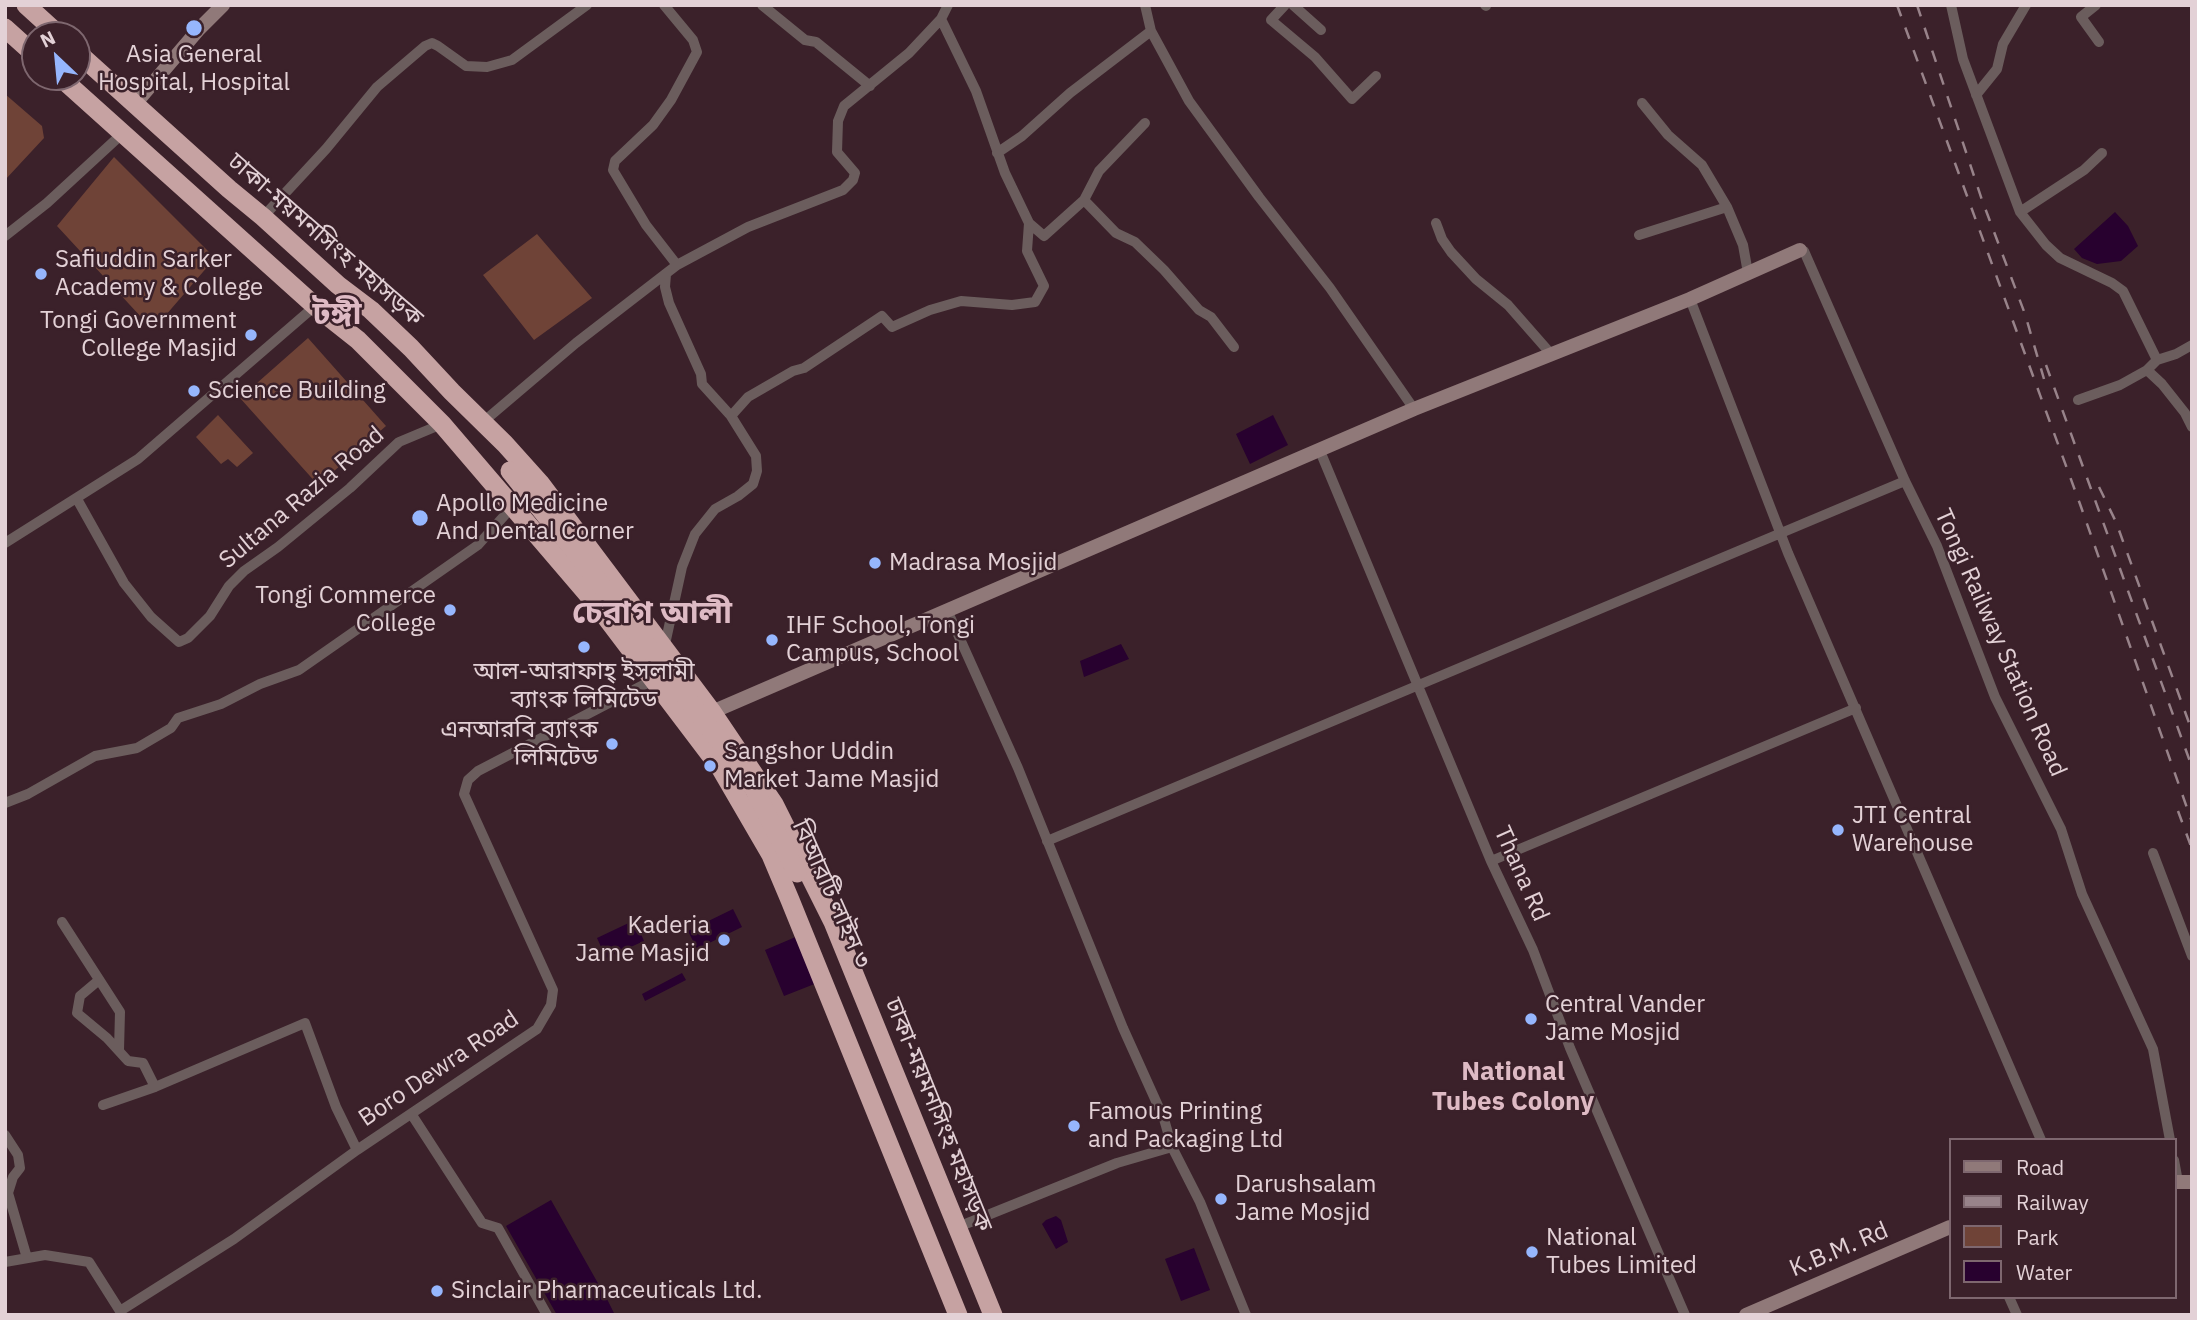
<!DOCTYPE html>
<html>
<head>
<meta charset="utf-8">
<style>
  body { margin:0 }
  #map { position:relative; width:2197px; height:1320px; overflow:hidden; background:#3b212a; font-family:"IBM Plex Sans",sans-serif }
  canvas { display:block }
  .frame { position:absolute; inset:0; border:7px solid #e3d1d6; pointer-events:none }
  .legend { position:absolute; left:1949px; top:1138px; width:228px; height:161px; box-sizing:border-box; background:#3b212a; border:2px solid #7e676f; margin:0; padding:9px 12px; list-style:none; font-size:21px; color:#e3d1d6 }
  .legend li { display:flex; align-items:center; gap:14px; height:35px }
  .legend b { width:35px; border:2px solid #7e676f }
  .north { position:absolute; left:21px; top:21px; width:70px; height:70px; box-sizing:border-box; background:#3b212a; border:2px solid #7e676f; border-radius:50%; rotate:334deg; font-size:19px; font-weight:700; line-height:28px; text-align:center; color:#e3d1d6 }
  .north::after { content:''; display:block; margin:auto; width:24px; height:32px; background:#96b6fd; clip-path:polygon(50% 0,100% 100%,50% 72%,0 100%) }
</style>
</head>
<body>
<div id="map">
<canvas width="2197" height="1320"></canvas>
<div class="frame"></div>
<ul class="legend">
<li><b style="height:9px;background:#907979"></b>Road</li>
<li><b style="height:9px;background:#98838a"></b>Railway</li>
<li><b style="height:19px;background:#6f4337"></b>Park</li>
<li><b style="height:19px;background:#28012f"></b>Water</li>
</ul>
<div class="north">N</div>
</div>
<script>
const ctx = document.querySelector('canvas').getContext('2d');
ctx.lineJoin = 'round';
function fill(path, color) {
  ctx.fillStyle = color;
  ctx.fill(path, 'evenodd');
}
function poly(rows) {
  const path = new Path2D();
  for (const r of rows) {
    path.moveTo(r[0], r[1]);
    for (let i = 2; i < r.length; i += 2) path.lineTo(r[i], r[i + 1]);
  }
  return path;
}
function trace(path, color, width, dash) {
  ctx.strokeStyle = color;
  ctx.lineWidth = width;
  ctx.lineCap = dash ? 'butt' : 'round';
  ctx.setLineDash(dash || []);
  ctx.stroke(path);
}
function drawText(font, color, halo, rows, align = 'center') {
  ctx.font = font + ' "IBM Plex Sans","Noto Sans Bengali",sans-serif';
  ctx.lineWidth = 5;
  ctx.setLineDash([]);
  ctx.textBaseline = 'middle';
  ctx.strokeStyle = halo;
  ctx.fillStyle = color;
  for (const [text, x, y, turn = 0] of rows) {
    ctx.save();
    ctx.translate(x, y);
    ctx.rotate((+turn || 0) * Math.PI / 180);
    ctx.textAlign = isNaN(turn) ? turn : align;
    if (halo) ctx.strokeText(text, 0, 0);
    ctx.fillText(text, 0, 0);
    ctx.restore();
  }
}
fill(poly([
  [5,94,42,126,44,138,5,180],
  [114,157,215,258,153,330,57,226],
  [537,234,592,298,534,340,483,275],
  [308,338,386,426,318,485,240,398],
  [218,415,253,453,237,467,228,459,221,464,196,437]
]), '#6f4337');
fill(poly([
  [2115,212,2128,226,2138,246,2121,261,2097,264,2082,258,2074,249],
  [1273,415,1288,445,1250,464,1236,434],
  [1121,644,1129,659,1084,677,1080,661],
  [733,909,742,927,697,949,688,931],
  [635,920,644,941,606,958,597,938],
  [798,936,817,983,784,996,765,950],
  [682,973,686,980,645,1001,642,994],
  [551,1200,608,1301,615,1315,557,1315,506,1226],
  [1056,1216,1061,1220,1068,1242,1056,1249,1042,1224,1046,1220],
  [1194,1248,1210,1290,1181,1301,1165,1259]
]), '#28012f');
trace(poly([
  [664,5,693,40,697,52,671,100,653,125,615,161,613,170,646,225,677,265],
  [762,5,805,40,816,42,870,86],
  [1145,5,1151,31,1189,101,1259,197,1330,288,1414,409],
  [1285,5,1271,20,1315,57,1352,99,1376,76],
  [1293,5,1321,30],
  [1485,5,1486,6],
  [1951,5,1963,59,2020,212,2046,245,2060,258,2112,283,2123,291,2157,360],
  [2096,5,2081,17,2099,42],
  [1976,95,1997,69,2003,44,2026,5],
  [1642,103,1668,135,1702,165,1727,207,1743,245,1748,273],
  [997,153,1022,136,1070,93,1151,31],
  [1084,200,1116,233,1135,242,1164,270,1199,310,1211,317,1234,347],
  [2020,212,2084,170,2102,153],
  [263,217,326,149,377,87,425,46,432,43,438,46,466,66,487,67,512,60,587,5],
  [1029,223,1044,236,1084,200,1099,171,1145,123],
  [1436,223,1442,239,1451,252,1476,279,1508,305,1551,354],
  [1639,235,1727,207],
  [5,236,47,203,123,133],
  [1800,250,1804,251,1905,481,1937,546,1995,697,2061,829,2082,894,2153,1049,2170,1140],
  [1690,299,1788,553,2041,1140],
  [2147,370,2162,384,2185,413,2192,427],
  [2078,400,2120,385,2147,370,2157,360,2176,354,2192,345],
  [731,416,748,397,793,371,804,368,882,316,892,327,930,310,961,301,1012,305,1035,302,1044,286,1027,251,1029,223,1005,173,976,91,941,19],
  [483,422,576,343,677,265,748,227,843,190,853,180,855,173,837,152,838,121,844,106,909,53,941,19,948,5],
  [1320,451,1491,861,1533,950,1570,1048,1685,1315],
  [77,499,124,583,151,617,179,642,188,638,210,616,229,586,244,571,278,547,350,488,399,442,442,424],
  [5,543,138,459,315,306],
  [947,610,1018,768,1123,1028,1164,1119,1172,1147,1117,1163,958,1227],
  [664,649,682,567,695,534,715,509,738,496,753,484,757,471,756,456,731,416,702,384,701,374,669,303,665,287,666,274],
  [5,803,28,794,95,756,137,748,171,728,178,718,221,704,260,684,299,670,478,545,513,506],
  [1047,841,1905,481],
  [2153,853,2192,956],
  [1491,861,1856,708],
  [62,922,120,1012,119,1050],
  [99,980,80,996,77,1013,107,1038,128,1061,143,1063,155,1087],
  [103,1105,155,1087,305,1023,336,1107,357,1150],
  [412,1115,482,1223,498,1228,547,1315],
  [5,1135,18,1155,20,1168,13,1177,8,1193,27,1258],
  [1172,1147,1200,1202,1246,1315],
  [2174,1160,2178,1182],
  [5,1262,45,1255,89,1262,120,1311,234,1239,357,1150,537,1029,551,1005,553,990,464,794,468,780,478,771,653,680],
  [2009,1297,2017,1315]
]), '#6b5d5d', 10);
trace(poly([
  [135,104,199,29,223,5],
  [712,712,1414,409,1690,299,1800,250],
  [2174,1182,2192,1182],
  [1746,1315,1950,1227]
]), '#907979', 14);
trace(poly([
  [26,5,59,35],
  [5,28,35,55],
  [77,52,229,189,263,217,338,285,371,310,411,348,452,392,505,444,540,483,712,712,774,804,833,922,993,1315],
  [60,77,315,306,358,340,442,424,596,604,721,769,771,855,790,900,958,1315]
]), '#c6a2a2', 19);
trace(poly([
  [1897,5,2080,504,2192,822],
  [1917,5,1982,200,2025,314,2044,379],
  [2046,365,2192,767],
  [2099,487,2116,522,2192,731],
  [2178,811,2192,849]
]), '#98838a', 2.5, [12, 12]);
trace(poly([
  [510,471,588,568,727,751,754,789,797,873]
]), '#c6a2a2', 19);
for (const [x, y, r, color] of [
  [194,28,9,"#96b6fd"],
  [41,274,7,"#96b6fd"],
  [251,335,7,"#96b6fd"],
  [194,391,7,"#96b6fd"],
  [420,518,9,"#96b6fd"],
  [875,563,7,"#96b6fd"],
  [450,610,7,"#96b6fd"],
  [772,640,7,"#96b6fd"],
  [584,647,7,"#96b6fd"],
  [612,744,7,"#96b6fd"],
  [710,766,7,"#96b6fd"],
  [1838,830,7,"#96b6fd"],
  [724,940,7,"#96b6fd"],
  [1531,1019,7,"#96b6fd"],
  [1074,1126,7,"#96b6fd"],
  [1221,1199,7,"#96b6fd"],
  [1532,1252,7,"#96b6fd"],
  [437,1291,7,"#96b6fd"]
]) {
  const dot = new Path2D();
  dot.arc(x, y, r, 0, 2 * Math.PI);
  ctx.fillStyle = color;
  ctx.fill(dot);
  trace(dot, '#3b212a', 2.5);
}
drawText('24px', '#e3d1d6', '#3b212a', [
  ["Asia General",194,55,"center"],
  ["Hospital, Hospital",194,83,"center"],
  ["Safiuddin Sarker",55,260],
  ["Academy & College",55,288],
  ["Tongi Government",237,321,"right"],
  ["College Masjid",237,349,"right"],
  ["Science Building",208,391],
  ["Apollo Medicine",436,504],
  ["And Dental Corner",436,532],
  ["Madrasa Mosjid",889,563],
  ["Tongi Commerce",436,596,"right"],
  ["College",436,624,"right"],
  ["IHF School, Tongi",786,626],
  ["Campus, School",786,654],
  ["আল-আরাফাহ্ ইসলামী",584,672,"center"],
  ["ব্যাংক লিমিটেড",584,700,"center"],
  ["এনআরবি ব্যাংক",598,730,"right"],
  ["লিমিটেড",598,758,"right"],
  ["Sangshor Uddin",724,752],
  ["Market Jame Masjid",724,780],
  ["JTI Central",1852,816],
  ["Warehouse",1852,844],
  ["Kaderia",710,926,"right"],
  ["Jame Masjid",710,954,"right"],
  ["Central Vander",1545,1005],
  ["Jame Mosjid",1545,1033],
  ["Famous Printing",1088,1112],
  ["and Packaging Ltd",1088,1140],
  ["Darushsalam",1235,1185],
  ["Jame Mosjid",1235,1213],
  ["National",1546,1238],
  ["Tubes Limited",1546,1266],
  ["Sinclair Pharmaceuticals Ltd.",451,1291]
], 'left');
drawText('24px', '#e3d1d6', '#3b212a', [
  ["ঢাকা-ময়মনসিংহ মহাসড়ক",325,240,41],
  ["Sultana Razia Road",302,498,-40],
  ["Tongi Railway Station Road",2000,643,66],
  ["Thana Rd",1521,874,66],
  ["বিআরটি লাইন ৩",831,894,66],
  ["Boro Dewra Road",439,1069,-34],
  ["ঢাকা-ময়মনসিংহ মহাসড়ক",938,1115,68],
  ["K.B.M. Rd",1839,1250,-23]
]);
drawText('bold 26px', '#debac4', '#3b212a', [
  ["National",1513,1072],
  ["Tubes Colony",1513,1102]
]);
drawText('bold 32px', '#debac4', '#3b212a', [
  ["টঙ্গী",337,315],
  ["চেরাগ আলী",652,614]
]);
</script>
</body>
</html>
